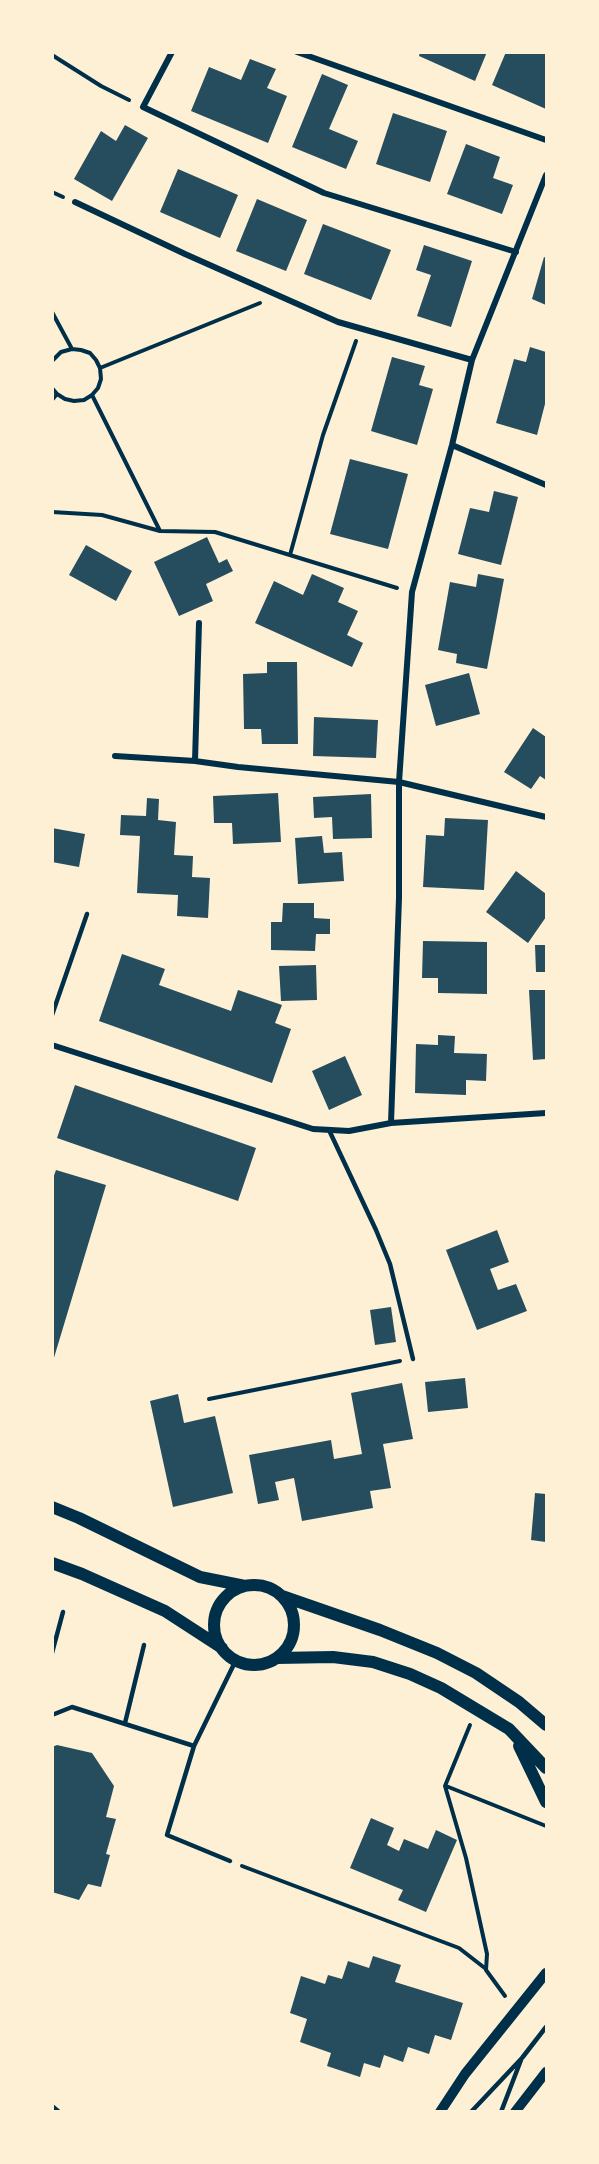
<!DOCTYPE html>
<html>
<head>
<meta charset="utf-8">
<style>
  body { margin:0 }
  #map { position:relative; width:599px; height:2164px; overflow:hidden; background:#fdf0d5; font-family:"Fira Sans",sans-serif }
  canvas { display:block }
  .frame { position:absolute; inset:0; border:54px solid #fdf0d5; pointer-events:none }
</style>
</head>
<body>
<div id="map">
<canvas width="599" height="2164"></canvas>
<div class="frame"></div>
</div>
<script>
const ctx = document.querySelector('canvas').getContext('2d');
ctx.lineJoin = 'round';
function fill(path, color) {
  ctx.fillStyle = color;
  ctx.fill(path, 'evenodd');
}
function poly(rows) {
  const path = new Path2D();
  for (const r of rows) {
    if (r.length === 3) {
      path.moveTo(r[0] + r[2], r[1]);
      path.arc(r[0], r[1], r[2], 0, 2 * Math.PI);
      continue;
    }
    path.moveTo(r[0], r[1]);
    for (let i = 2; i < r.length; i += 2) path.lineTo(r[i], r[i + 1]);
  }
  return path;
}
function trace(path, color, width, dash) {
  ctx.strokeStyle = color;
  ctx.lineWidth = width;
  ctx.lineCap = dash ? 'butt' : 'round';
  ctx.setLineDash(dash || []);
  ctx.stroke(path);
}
fill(poly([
  [420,52,487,52,475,81,419,56],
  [506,52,546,52,546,109,492,85],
  [250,59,276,69,267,88,287,96,268,143,191,111,209,67,241,80],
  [322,74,348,85,329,129,358,141,346,169,292,147],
  [393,113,447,131,430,182,376,164],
  [125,125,148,138,112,201,74,179,101,131,116,141],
  [466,144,500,157,493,178,513,185,502,214,447,194],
  [178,169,238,195,220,238,160,212],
  [257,199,307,220,286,271,236,251],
  [323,224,391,250,371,300,304,274],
  [424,245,472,261,451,327,417,316,431,275,416,270],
  [544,257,546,258,546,305,532,299],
  [530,347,546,352,546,400,537,435,496,423,514,359,526,362],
  [392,357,425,366,419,385,433,389,417,445,371,431],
  [350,459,408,474,388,549,330,534],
  [494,491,518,497,501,565,458,554,470,508,489,512],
  [207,537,219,563,227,559,233,571,206,584,213,601,179,616,154,562],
  [86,545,132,571,116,601,69,575],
  [312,574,344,588,338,602,358,611,347,635,363,643,352,667,255,623,274,581,303,595],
  [478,574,504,579,487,669,456,663,457,654,438,650,450,582,476,587],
  [267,662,297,662,298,744,262,744,261,729,244,729,243,674,267,673],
  [469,673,480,714,436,726,425,685],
  [314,717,378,720,376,758,313,756],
  [533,728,546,737,546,780,540,776,531,789,504,772],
  [278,793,281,842,233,844,232,823,214,823,213,796],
  [371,794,372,838,333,839,332,817,314,818,313,797],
  [147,798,159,799,158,820,176,822,174,855,193,856,192,877,210,878,208,918,177,916,178,895,137,893,140,836,120,835,121,815,146,816],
  [445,818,488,820,484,890,423,887,426,835,444,836],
  [52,828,85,834,79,867,52,862],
  [322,836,324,853,342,852,344,881,298,884,295,838],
  [516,871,546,894,546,917,528,943,486,912],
  [283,903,314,903,314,918,330,919,330,934,316,934,315,951,271,950,271,922,282,922],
  [423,941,487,942,487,994,438,993,438,978,422,978],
  [535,945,546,945,546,972,536,972],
  [122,954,165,969,159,985,231,1011,238,990,282,1005,275,1023,291,1029,272,1083,99,1021],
  [316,965,317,1000,281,1001,279,966],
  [529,990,546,990,546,1059,533,1060],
  [438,1035,455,1036,454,1053,487,1054,486,1081,466,1080,466,1095,415,1093,416,1044,438,1045],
  [345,1056,362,1095,329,1110,312,1071],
  [75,1085,256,1148,238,1201,57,1138],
  [56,1170,106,1185,53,1361,52,1181],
  [497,1230,509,1262,490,1269,498,1290,516,1284,527,1311,477,1330,446,1250],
  [391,1307,396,1342,375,1345,370,1310],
  [465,1378,468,1408,428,1412,425,1382],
  [402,1383,413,1439,383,1444,391,1488,370,1491,373,1508,302,1521,294,1478,275,1482,279,1500,258,1504,249,1455,331,1440,334,1459,362,1454,351,1393],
  [178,1394,184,1423,215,1416,233,1493,173,1507,150,1401],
  [535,1493,546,1494,546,1542,531,1540],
  [57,1745,92,1753,114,1786,106,1817,116,1819,106,1854,110,1855,101,1887,88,1884,79,1900,52,1892,52,1747],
  [371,1818,394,1828,387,1845,399,1851,404,1839,428,1849,436,1830,457,1840,426,1912,398,1900,403,1890,350,1868],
  [373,1956,401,1965,395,1982,463,2003,451,2040,435,2035,429,2054,408,2047,403,2062,384,2055,380,2068,364,2063,360,2077,327,2066,331,2053,300,2042,307,2019,290,2013,301,1976,325,1984,328,1975,342,1979,348,1961,369,1968]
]), '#264d5e');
trace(poly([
  [52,55,101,86,129,100],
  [52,192,63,197],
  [52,312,72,349],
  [52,361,61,352,72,349,81,350,90,353,96,360,100,368,101,379,98,388,92,395,84,400,74,401,65,399,57,394,52,388],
  [100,368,260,303],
  [92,395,160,531],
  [52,400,57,394],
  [52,512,102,515,160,531,215,532,397,588],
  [290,555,323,435,356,341],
  [209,1399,400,1361],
  [470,1725,445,1786,466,1858,487,1954,486,1970,505,1996],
  [446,1786,546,1826],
  [242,1866,459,1948,486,1969]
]), '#003049', 4);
trace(poly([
  [52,1015,87,914],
  [329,1130,376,1230,390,1264,413,1359],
  [52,1653,63,1612],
  [52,1715,72,1707,194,1746],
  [125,1723,144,1645],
  [230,1861,167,1835,194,1746,236,1660],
  [52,2106,59,2112],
  [471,2112,522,2058,546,2027],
  [501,2112,521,2060]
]), '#003049', 4.5);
trace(poly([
  [172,52,143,107,324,193,516,252],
  [297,52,546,140],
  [75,202,185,254,338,322,472,360],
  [452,445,546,485],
  [115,756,195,761,238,767,399,782,546,817],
  [195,761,199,623],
  [52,1045,313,1129,349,1131,391,1123,546,1113],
  [391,1123,399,898,399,782,412,592,452,445,472,360,546,175]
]), '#003049', 6);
trace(poly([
  [440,2112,465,2074,546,1973],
  [515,2112,546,2072]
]), '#003049', 10);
trace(poly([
  [52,1507,79,1518,200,1577,245,1586],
  [52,1563,82,1574,165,1611,222,1648],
  [254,1625,40],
  [282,1596,380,1630,437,1653,476,1673,519,1702,546,1725],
  [277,1658,333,1657,373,1662,410,1674,441,1688,509,1729,546,1768],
  [519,1746,546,1802]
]), '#003049', 12);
</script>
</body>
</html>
